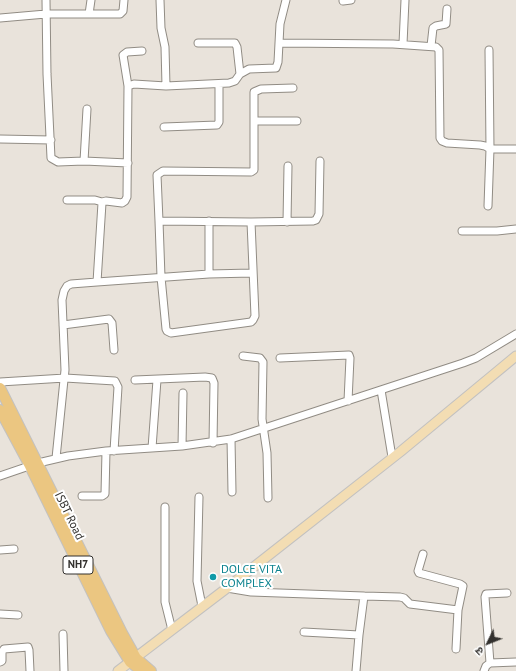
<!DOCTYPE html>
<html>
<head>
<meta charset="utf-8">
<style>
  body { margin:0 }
  #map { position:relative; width:516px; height:671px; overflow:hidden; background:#e9e3db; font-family:"PT Sans","Noto Sans Devanagari",sans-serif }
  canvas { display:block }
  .north { position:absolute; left:468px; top:623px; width:40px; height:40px; -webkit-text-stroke:3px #fff; paint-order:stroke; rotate:227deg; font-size:11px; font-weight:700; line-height:16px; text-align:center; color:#33312e }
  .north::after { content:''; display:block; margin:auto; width:14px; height:18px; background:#33312e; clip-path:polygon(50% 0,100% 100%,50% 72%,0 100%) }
</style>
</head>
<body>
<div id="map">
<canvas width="516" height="671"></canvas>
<div class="north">उ</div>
</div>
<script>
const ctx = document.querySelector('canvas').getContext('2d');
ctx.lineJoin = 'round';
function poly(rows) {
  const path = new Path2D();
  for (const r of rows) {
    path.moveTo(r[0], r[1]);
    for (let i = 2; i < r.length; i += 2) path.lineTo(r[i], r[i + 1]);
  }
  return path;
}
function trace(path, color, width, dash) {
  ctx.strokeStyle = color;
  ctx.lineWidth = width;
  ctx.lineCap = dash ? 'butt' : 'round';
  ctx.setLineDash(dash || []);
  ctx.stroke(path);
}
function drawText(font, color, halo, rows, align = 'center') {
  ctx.font = font + ' "PT Sans",sans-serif';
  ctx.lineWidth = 4;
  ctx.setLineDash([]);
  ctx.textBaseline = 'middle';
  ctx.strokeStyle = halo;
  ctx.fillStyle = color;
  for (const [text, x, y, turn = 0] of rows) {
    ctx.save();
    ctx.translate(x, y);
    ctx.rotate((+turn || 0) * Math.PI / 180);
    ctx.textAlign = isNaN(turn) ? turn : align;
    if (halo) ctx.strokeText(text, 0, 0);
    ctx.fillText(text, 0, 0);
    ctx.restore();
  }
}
const minor = poly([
  [46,0,47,74,51,158,58,162,84,161,128,163],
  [160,0,161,28,165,47,166,86],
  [343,1,351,0],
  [89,14,91,0],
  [0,18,46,14,120,14,123,11,124,0],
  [198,43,235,43,237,47,240,74],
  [279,43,393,44,436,47,439,50,440,138,442,141,447,143,480,145,485,146,490,149,516,149],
  [403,44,405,0],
  [431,46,433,28,436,26,446,24,447,9],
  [128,86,123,55,127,52,142,51],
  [254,121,297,121],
  [164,127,217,125,219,122,219,84],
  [0,139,51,140],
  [84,161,87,109],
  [67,200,95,200,102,202],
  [488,206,490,149,489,50],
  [159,221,161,277,166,329,167,331,171,333,251,322,253,320,255,316,251,222,159,221,157,175,163,171,251,172,254,170,254,92,261,89,293,88],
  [209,221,209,274,252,273],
  [251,222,313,221,316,220,319,214,320,161],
  [287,222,288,166],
  [462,231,497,231,516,229],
  [97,282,102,203,102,202,106,201,122,203,125,201,127,197,128,86,134,84,166,86,229,83,235,81,240,74,249,69,276,68,278,62,280,24,286,0],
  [63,325,109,319,112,323,114,350],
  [243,356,260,358,263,362,262,419,267,453,268,498],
  [280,358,349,355,350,358,348,401],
  [135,380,205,377,212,378,214,383,213,443],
  [0,382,65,378,115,381,118,387,114,451],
  [381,390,392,457],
  [231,439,232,492],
  [182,446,183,393],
  [152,448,157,380],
  [56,458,65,370,62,300,64,291,67,286,71,284,97,282,209,274],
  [0,476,38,463,68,456,106,451,182,446,231,439,463,363,476,358,516,334],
  [82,496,102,496,105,494,106,451],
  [199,497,197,581,202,606],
  [165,507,165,602,172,630],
  [0,550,14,549],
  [423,554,418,571,419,573,460,584,463,586,458,610,456,649],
  [227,588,251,592,364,596,359,635,356,671],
  [364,596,400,597,404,598,410,604,458,610],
  [0,614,18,615],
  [304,632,359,635],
  [63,634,64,671],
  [0,662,2,661,2,652,4,649,28,647,29,650,30,671],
  [490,663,485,597,486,594,507,593],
  [484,671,486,666,490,663,516,662]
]);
const major = poly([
  [118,671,227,588,400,452,516,356]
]);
const highway = poly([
  [0,388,122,633,136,658,151,671],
  [0,410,30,466,111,631,130,662,142,671]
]);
trace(minor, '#918c84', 9);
trace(major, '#c2c1c0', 11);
trace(highway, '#c2c1c0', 12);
trace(minor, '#fff', 7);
trace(major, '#f3ddb3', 9);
trace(highway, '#ebc681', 10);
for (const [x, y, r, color] of [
  [213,577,4,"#0f9aa8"]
]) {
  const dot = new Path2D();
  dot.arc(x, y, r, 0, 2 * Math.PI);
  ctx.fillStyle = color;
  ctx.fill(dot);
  trace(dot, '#fff', 1.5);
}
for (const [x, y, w] of [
  [78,565,30]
]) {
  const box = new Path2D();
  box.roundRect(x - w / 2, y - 9, w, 18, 3);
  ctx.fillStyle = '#fff';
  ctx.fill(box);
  trace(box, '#33312e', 1);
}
drawText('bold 11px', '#33312e', null, [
  ["NH7",78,565]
]);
drawText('12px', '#33312e', '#fff', [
  ["ISBT Road",69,516,64]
]);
drawText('12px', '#0d838f', '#fff', [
  ["DOLCE VITA",221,570],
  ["COMPLEX",221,584]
], 'left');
</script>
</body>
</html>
